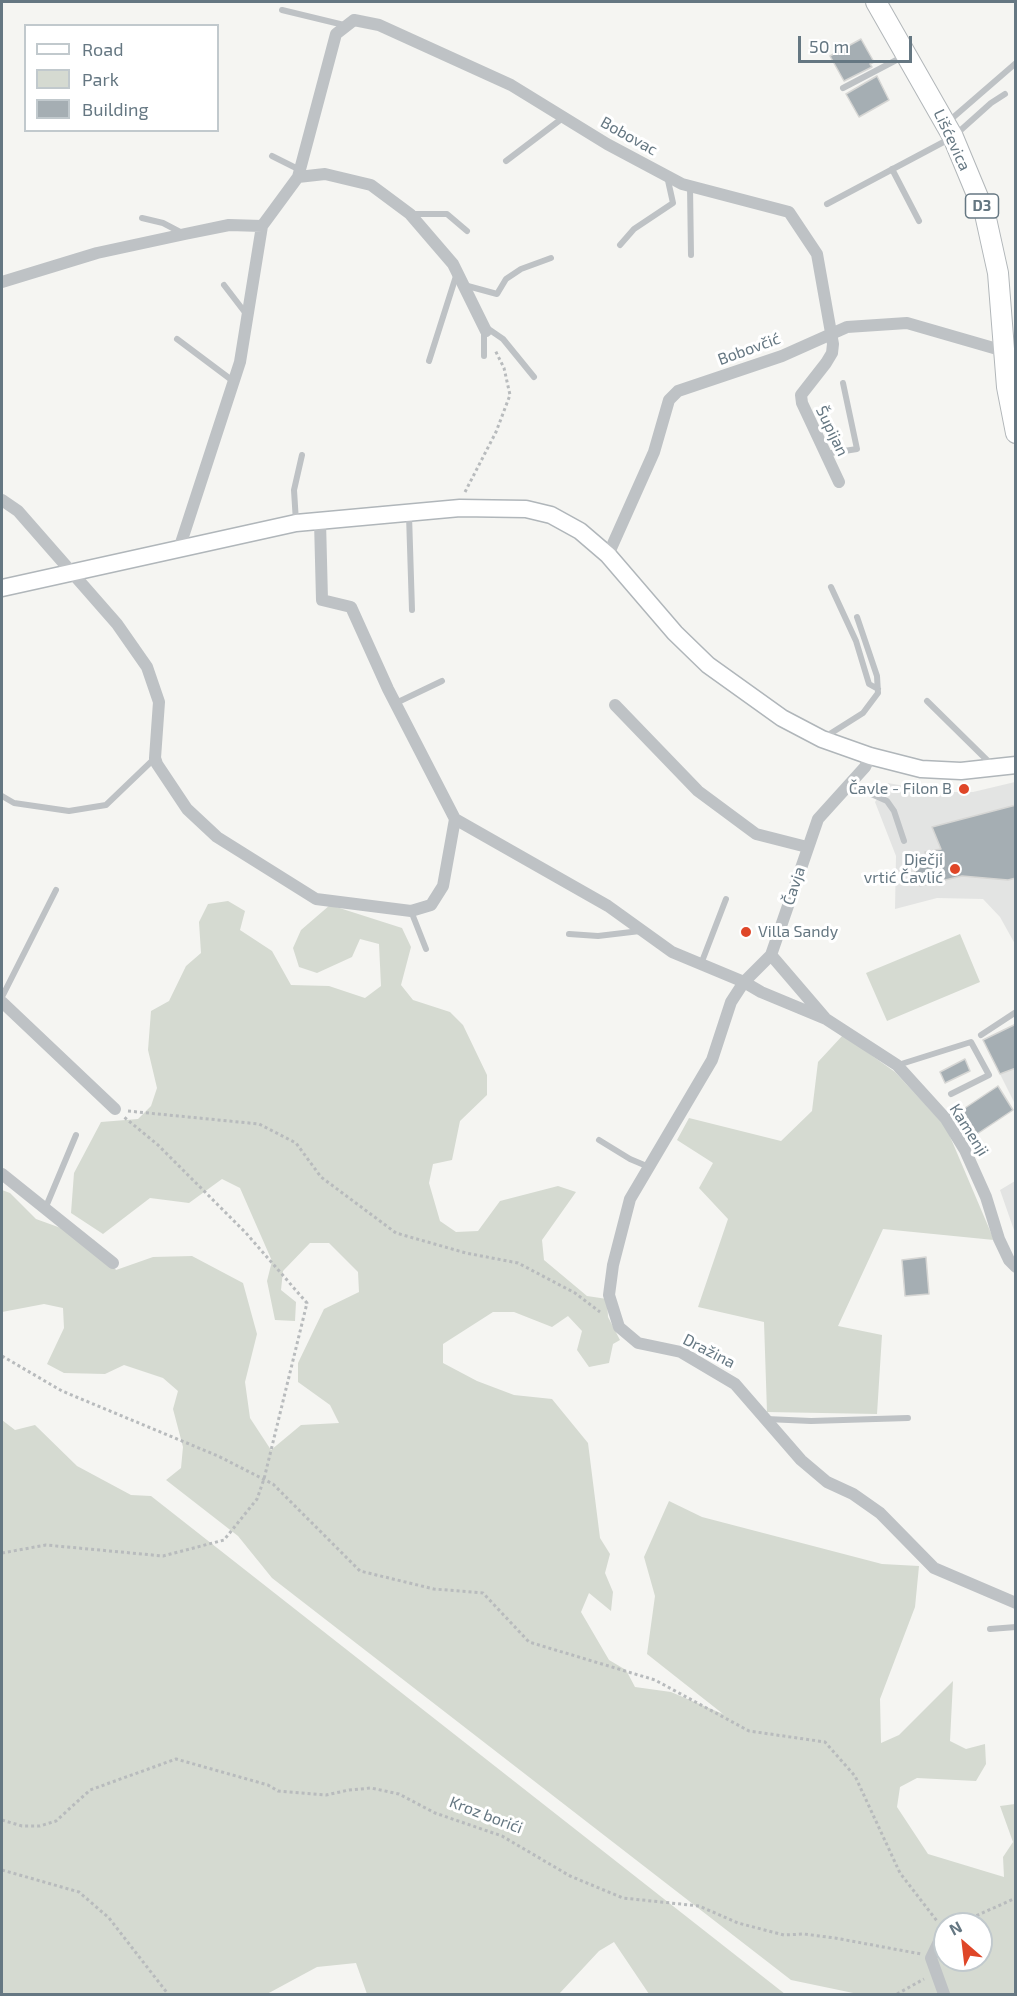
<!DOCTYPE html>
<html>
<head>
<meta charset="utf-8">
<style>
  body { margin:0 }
  #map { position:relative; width:1017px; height:1996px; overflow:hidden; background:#f5f5f2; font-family:"Exo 2",sans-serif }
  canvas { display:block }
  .frame { position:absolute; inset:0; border:3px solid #657782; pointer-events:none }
  .legend { position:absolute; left:24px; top:24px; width:195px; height:108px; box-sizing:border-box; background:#fff; border:2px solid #c1c9cd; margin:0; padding:8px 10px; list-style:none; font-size:18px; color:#657782 }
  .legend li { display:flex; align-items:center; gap:12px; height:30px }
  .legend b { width:30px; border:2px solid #c1c9cd }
  .north { position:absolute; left:933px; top:1912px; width:60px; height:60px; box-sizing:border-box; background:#fff; border:2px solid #c1c9cd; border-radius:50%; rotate:332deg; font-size:16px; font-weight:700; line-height:24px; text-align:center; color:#657782 }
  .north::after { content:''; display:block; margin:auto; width:21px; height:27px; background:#df4628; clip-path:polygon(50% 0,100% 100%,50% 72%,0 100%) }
  .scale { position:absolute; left:798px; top:36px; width:114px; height:27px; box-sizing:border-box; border:3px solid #657782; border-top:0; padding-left:8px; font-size:18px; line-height:21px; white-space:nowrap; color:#657782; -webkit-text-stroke:4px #fff; paint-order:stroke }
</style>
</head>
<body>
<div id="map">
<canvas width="1017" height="1996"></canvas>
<div class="frame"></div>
<ul class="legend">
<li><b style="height:8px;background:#fff"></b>Road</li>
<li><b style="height:16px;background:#d5dad1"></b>Park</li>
<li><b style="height:16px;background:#a5aeb3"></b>Building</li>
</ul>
<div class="north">N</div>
<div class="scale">50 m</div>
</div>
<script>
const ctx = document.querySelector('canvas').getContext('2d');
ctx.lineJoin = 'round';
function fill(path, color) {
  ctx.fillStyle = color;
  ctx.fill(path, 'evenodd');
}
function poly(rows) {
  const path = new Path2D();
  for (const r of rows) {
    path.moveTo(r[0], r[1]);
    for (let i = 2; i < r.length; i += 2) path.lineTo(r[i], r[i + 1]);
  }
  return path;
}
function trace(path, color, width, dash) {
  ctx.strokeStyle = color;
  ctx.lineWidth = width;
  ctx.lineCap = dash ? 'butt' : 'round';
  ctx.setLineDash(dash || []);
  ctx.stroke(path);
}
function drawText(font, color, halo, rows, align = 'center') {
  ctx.font = font + ' "Exo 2",sans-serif';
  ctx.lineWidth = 6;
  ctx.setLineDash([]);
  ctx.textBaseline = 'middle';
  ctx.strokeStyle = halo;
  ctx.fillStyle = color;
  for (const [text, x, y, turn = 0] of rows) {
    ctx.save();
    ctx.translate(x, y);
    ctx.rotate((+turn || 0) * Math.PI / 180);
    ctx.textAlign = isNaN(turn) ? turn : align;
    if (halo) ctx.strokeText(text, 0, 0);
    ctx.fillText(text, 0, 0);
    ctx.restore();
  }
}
fill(poly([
  [1015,782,1015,944,1000,917,983,899,937,898,895,909,896,856,875,802,888,783,938,792,973,792],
  [1015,1024,1015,1104,983,1040],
  [1015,1181,1015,1233,1000,1190]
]), '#e3e4e3');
fill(poly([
  [228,901,245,911,240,930,272,951,291,985,329,986,365,998,381,986,379,944,360,939,352,957,317,973,299,967,293,948,301,930,330,905,402,928,411,947,401,985,413,1000,450,1012,463,1025,487,1075,487,1095,460,1121,452,1160,433,1164,429,1183,440,1221,456,1232,478,1231,500,1201,558,1186,576,1192,542,1240,544,1260,587,1296,607,1299,608,1317,620,1340,613,1344,609,1363,589,1367,577,1350,582,1331,568,1316,552,1327,514,1312,493,1312,443,1344,443,1363,477,1381,514,1395,552,1399,588,1443,600,1538,610,1554,605,1573,613,1592,611,1611,589,1593,581,1612,609,1660,626,1670,635,1687,671,1692,723,1714,647,1654,655,1596,644,1557,669,1501,702,1517,882,1564,919,1566,915,1607,880,1699,881,1743,899,1735,953,1681,950,1741,966,1749,985,1744,986,1764,976,1781,917,1778,900,1787,897,1807,928,1854,1004,1877,1003,1857,1013,1842,1000,1806,1015,1804,1015,1994,952,1994,941,1990,941,1994,858,1994,791,1980,272,1578,238,1536,166,1480,181,1468,183,1447,173,1409,178,1391,163,1378,124,1365,105,1374,64,1373,47,1364,64,1328,63,1308,44,1304,2,1312,2,1190,10,1193,36,1219,94,1240,116,1270,153,1257,192,1256,243,1283,257,1334,245,1382,250,1418,271,1450,301,1425,339,1423,330,1405,298,1382,298,1363,324,1309,359,1292,358,1272,329,1243,310,1243,283,1271,281,1290,296,1302,295,1321,275,1320,267,1281,272,1261,240,1188,222,1179,189,1203,150,1198,103,1234,71,1213,74,1173,101,1122,138,1119,151,1106,157,1088,148,1050,151,1011,169,1001,186,966,201,953,199,922,208,904],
  [945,1924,981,1924,981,1960,945,1960],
  [960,934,980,982,887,1021,866,973],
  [843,1035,895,1072,946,1127,994,1240,883,1229,838,1326,882,1335,877,1414,767,1412,764,1322,698,1307,728,1219,699,1188,713,1163,677,1140,689,1118,781,1141,812,1111,818,1062],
  [2,1420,15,1430,35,1425,77,1466,131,1495,151,1496,785,1994,649,1994,614,1942,599,1951,559,1994,367,1994,356,1963,317,1967,267,1994,2,1994]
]), '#d5dad1');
const building = poly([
  [861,39,874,62,870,64,872,67,844,81,830,56,861,39],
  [877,76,889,100,859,117,846,94,877,76],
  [1016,805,1016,878,1008,880,962,876,920,886,912,861,926,858,925,852,941,849,932,827,1016,805],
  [1016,1024,1016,1068,1000,1074,983,1040,1016,1024],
  [965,1059,970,1071,945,1083,940,1072,965,1059],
  [998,1086,1013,1110,977,1134,962,1110,998,1086],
  [926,1257,929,1294,905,1296,902,1260,926,1257]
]);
fill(building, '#a5aeb3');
trace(building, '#d6d6d4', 1.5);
const secondary = poly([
  [2,588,296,523,460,508,526,509,551,515,580,531,608,555,675,633,708,665,782,718,822,739,870,756,921,769,961,771,1016,765]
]);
const primary = poly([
  [876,2,953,137,985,214,998,273,1007,387,1016,433]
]);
trace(secondary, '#b0b6ba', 19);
trace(primary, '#b1b6b9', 22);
trace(poly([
  [465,492,496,432,510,395,504,368,495,350],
  [128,1111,259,1124,296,1143,321,1177,396,1233,466,1253,518,1263,575,1293,600,1312],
  [2,1356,62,1391,218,1456,273,1484,360,1571,434,1589,483,1593,529,1642,655,1680,749,1731,825,1742,855,1776,900,1873,937,1921],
  [2,1553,46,1545,163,1556,224,1540,257,1499,264,1479,307,1303,246,1233,158,1145,124,1117],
  [2,1820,22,1826,40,1826,56,1821,90,1790,176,1759,268,1785,278,1791,326,1795,349,1790,371,1788,399,1794,435,1813,502,1836,570,1876,623,1898,699,1906,738,1923,784,1935,804,1934,835,1938,921,1954],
  [2,1870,79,1892,109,1918,168,1994],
  [971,1918,1016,1898],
  [897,1994,924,1979]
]), '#b8bbbd', 3, [3, 3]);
trace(poly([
  [282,10,344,25],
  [843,88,904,56],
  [949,121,1016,63],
  [272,156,300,170],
  [506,161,564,117],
  [892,169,919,221],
  [690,186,691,255],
  [827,204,953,137,991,103,1005,94],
  [411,214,447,214,467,231],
  [142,218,163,223,184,234],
  [620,245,634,229,673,203,667,176],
  [224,285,247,315],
  [464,285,497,294,506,279,521,269,551,258],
  [487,328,503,339,534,377],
  [484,329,484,356],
  [177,339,233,381],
  [429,361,457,273],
  [825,454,857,449,843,383],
  [409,515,412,610],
  [296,522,294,490,302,455],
  [831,587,856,641,869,684,878,689],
  [927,701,991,764],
  [396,703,442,681],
  [825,737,863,713,878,693,877,676,857,617],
  [849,784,887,801,894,811,904,841],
  [2,796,14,803,69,811,106,805,155,758],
  [411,911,426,949],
  [569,934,598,936,640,931],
  [701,964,726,899],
  [2,997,56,890],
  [981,1035,1016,1012],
  [898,1065,971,1042,989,1075,951,1094],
  [599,1140,630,1159,649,1167],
  [45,1209,76,1135],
  [766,1419,811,1421,908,1418],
  [990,1629,1016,1627]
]), '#bec2c5', 6);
trace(poly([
  [298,177,325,174,371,185,410,214,453,264,486,331],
  [2,282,97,253,185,234,229,225,262,226],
  [2,500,18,511,117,624,147,667,159,702,155,758,157,764,187,809,217,837,316,899,411,911,431,905,443,886,455,819],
  [320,521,322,600,351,607,388,689,455,819,608,906,672,952,744,982,771,955,818,819,865,767,870,756],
  [179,549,240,362,262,226,298,177,336,34,354,20,379,25,511,85,607,144,682,184,789,212,817,254,833,344,832,353,826,363,801,395,802,403,839,482],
  [608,555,654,452,669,400,678,391,782,356,847,327,907,323,1004,351],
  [615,705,698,791,756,834,807,847],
  [771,955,825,1018],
  [2,1002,115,1109],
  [2,1174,113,1263],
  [1016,1267,1009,1260,999,1239,986,1197,965,1150,946,1119,897,1065,826,1019,761,992,744,982,731,1002,712,1060,630,1199,613,1265,609,1295,619,1327,638,1343,681,1352,735,1384,801,1460,827,1482,853,1494,880,1513,934,1568,1016,1603],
  [957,1924,961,1922],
  [944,1994,931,1958,945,1929]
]), '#bec2c5', 12);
trace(secondary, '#fff', 16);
trace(primary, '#fff', 20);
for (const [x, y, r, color] of [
  [964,789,6,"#df4628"],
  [955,869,6,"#df4628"],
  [746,932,6,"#df4628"]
]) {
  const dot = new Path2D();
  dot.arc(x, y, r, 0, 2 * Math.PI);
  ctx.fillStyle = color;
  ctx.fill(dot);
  trace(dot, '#fff', 2);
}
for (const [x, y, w] of [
  [982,206,33]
]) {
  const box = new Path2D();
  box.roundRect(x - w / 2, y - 12, w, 24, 4.5);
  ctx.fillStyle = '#fff';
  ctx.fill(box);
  trace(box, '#657782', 1.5);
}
drawText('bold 15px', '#657782', null, [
  ["D3",982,206]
]);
drawText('16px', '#657782', '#fff', [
  ["Bobovac",629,136,29],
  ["Lišćevica",952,140,65],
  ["Bobovčić",749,349,-20],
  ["Šupijan",832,431,64],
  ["Čavja",794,886,-72],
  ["Kamenji",969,1130,58],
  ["Dražina",709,1351,27],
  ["Kroz borići",486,1815,21]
]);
drawText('16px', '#657782', '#fff', [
  ["Čavle - Filon B",952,789],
  ["Dječji",943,860],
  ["vrtić Čavlić",943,878],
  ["Villa Sandy",758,932,"left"]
], 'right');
</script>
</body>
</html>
